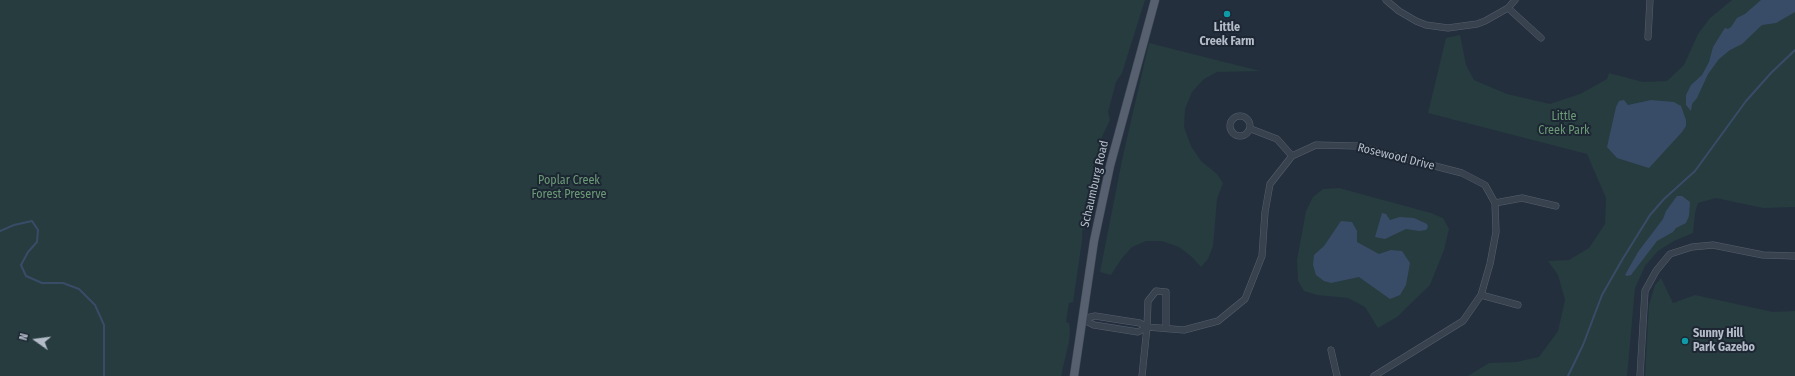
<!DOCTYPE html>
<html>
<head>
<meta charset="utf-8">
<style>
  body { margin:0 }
  #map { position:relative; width:1795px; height:376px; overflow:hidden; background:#242f3e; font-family:"Fira Sans Condensed",sans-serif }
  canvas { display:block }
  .north { position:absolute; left:16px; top:320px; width:40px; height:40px; -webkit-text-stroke:3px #1d2633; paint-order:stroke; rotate:284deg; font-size:11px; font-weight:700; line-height:16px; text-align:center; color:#b4bcc9 }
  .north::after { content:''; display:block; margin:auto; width:14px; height:18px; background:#b4bcc9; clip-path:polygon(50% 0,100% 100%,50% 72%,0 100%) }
</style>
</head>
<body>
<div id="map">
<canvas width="1795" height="376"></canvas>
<div class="north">N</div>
</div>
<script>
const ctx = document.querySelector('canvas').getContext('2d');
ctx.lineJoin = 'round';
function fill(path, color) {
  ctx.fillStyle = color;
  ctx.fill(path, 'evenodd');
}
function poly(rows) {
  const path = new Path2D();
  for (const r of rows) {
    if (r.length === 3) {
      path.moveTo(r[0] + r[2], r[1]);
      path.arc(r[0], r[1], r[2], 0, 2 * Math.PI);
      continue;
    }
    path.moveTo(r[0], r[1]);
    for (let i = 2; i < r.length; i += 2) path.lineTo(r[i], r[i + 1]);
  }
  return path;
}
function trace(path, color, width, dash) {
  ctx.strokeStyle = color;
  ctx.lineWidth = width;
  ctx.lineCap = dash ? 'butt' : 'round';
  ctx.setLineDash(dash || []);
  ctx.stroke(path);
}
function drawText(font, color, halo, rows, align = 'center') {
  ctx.font = font + ' "Fira Sans Condensed",sans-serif';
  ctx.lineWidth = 4;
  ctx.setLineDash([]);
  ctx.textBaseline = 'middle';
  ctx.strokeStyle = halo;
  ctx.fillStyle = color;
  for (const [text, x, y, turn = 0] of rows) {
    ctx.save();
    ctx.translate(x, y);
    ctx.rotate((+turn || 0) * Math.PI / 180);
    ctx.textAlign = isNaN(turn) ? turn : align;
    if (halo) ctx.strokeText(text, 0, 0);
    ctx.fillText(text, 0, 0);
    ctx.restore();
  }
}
fill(poly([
  [0,0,1145,0,1122,73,1116,82,1108,112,1110,120,1099,143,1100,148,1088,207,1083,216,1082,241,1073,302,1069,303,1066,322,1069,323,1070,330,1069,342,1061,376,0,376],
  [1732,0,1795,0,1795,207,1763,208,1716,198,1698,203,1695,213,1693,233,1674,241,1658,251,1645,266,1635,288,1627,376,1468,376,1489,363,1516,362,1539,357,1558,331,1565,300,1558,275,1548,261,1569,260,1589,248,1605,224,1606,198,1587,154,1428,113,1446,38,1460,35,1466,65,1474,80,1507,94,1550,104,1580,94,1607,79,1609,73,1643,82,1667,81,1684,65,1698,34,1710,18],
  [1149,43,1260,71,1217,72,1204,79,1192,92,1185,109,1184,127,1191,146,1201,161,1217,174,1223,183,1217,199,1213,246,1208,259,1201,267,1192,257,1179,247,1162,241,1146,241,1132,247,1122,258,1111,275,1100,272,1122,160],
  [1339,188,1431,213,1443,218,1449,229,1444,250,1430,285,1397,317,1378,328,1365,307,1348,298,1317,295,1304,291,1298,281,1297,260,1306,211,1313,197,1323,189],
  [1661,278,1673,303,1695,295,1773,312,1795,311,1795,376,1645,376,1649,305,1655,285]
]), '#263c3f');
fill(poly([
  [1761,0,1795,0,1795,12,1776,23,1762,25,1742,44,1730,50,1719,59,1708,74,1697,98,1692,104,1691,111,1686,105,1686,95,1691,85,1702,75,1709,62,1713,47,1723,31,1725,28,1728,29,1731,27,1737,18,1745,14],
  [1624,100,1628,105,1651,100,1674,102,1681,106,1686,120,1686,126,1682,132,1649,168,1617,158,1607,147,1616,107,1619,101],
  [1677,196,1682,196,1690,202,1689,216,1686,223,1676,228,1673,232,1657,241,1631,275,1627,276,1625,275,1638,252,1663,219,1666,211],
  [1382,213,1386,214,1390,220,1400,217,1414,218,1427,224,1428,227,1426,230,1419,231,1406,229,1385,239,1375,237],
  [1341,221,1352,222,1357,231,1357,242,1379,254,1391,250,1402,251,1410,263,1406,285,1400,295,1390,299,1359,277,1331,283,1324,281,1316,275,1313,265,1314,255,1324,246]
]), '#394c67');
trace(poly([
  [0,231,14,225,32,221,38,230,37,242,28,252,21,265,26,276,42,283,63,283,79,289,95,305,104,325,104,376],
  [1568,376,1583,345,1602,295,1622,260,1650,215,1664,199,1695,171,1746,101,1771,73,1795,50]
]), '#394c67', 2);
const minor = poly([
  [1386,0,1399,11,1416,21,1426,25,1448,28,1477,24,1485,21,1508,8,1515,0],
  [1508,8,1541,38],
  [1648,37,1650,0],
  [1240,126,10],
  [1251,129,1277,139,1292,156],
  [1495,203,1522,198,1556,206],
  [1481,295,1518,305],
  [1082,319,1094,325,1138,332,1147,327],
  [1082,319,1095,316,1140,323,1147,327],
  [1147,327,1148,301,1156,291,1166,292,1166,327],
  [1331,350,1337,376],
  [1142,376,1147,327,1184,330,1218,321,1245,299,1262,256,1265,212,1270,184,1292,156,1316,145,1357,146,1462,173,1485,185,1495,203,1496,232,1490,264,1481,295,1463,321,1374,376],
  [1640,376,1645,291,1656,271,1670,254,1692,247,1713,245,1763,255,1795,256]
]);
const major = poly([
  [1074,376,1094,241,1110,166,1155,0]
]);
trace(minor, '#565f6c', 7);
trace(major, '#414a57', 9);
trace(minor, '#38414e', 6);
trace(major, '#56606e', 8);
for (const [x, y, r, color] of [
  [1227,14,4,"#0f9aa8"],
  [1685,341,4,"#0f9aa8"]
]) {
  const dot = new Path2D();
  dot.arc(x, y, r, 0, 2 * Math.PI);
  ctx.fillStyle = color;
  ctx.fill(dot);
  trace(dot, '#1d2633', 1.5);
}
drawText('bold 12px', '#b4bcc9', '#1d2633', [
  ["Little",1227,28],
  ["Creek Farm",1227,42],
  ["Sunny Hill",1693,334,"left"],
  ["Park Gazebo",1693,348,"left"]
]);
drawText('12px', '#6b9a76', '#1d2633', [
  ["Little",1564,117],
  ["Creek Park",1564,131],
  ["Poplar Creek",569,181],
  ["Forest Preserve",569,195]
]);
drawText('12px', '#b4bcc9', '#1d2633', [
  ["Rosewood Drive",1396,157,14],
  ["Schaumburg Road",1095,184,-77]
]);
</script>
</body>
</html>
